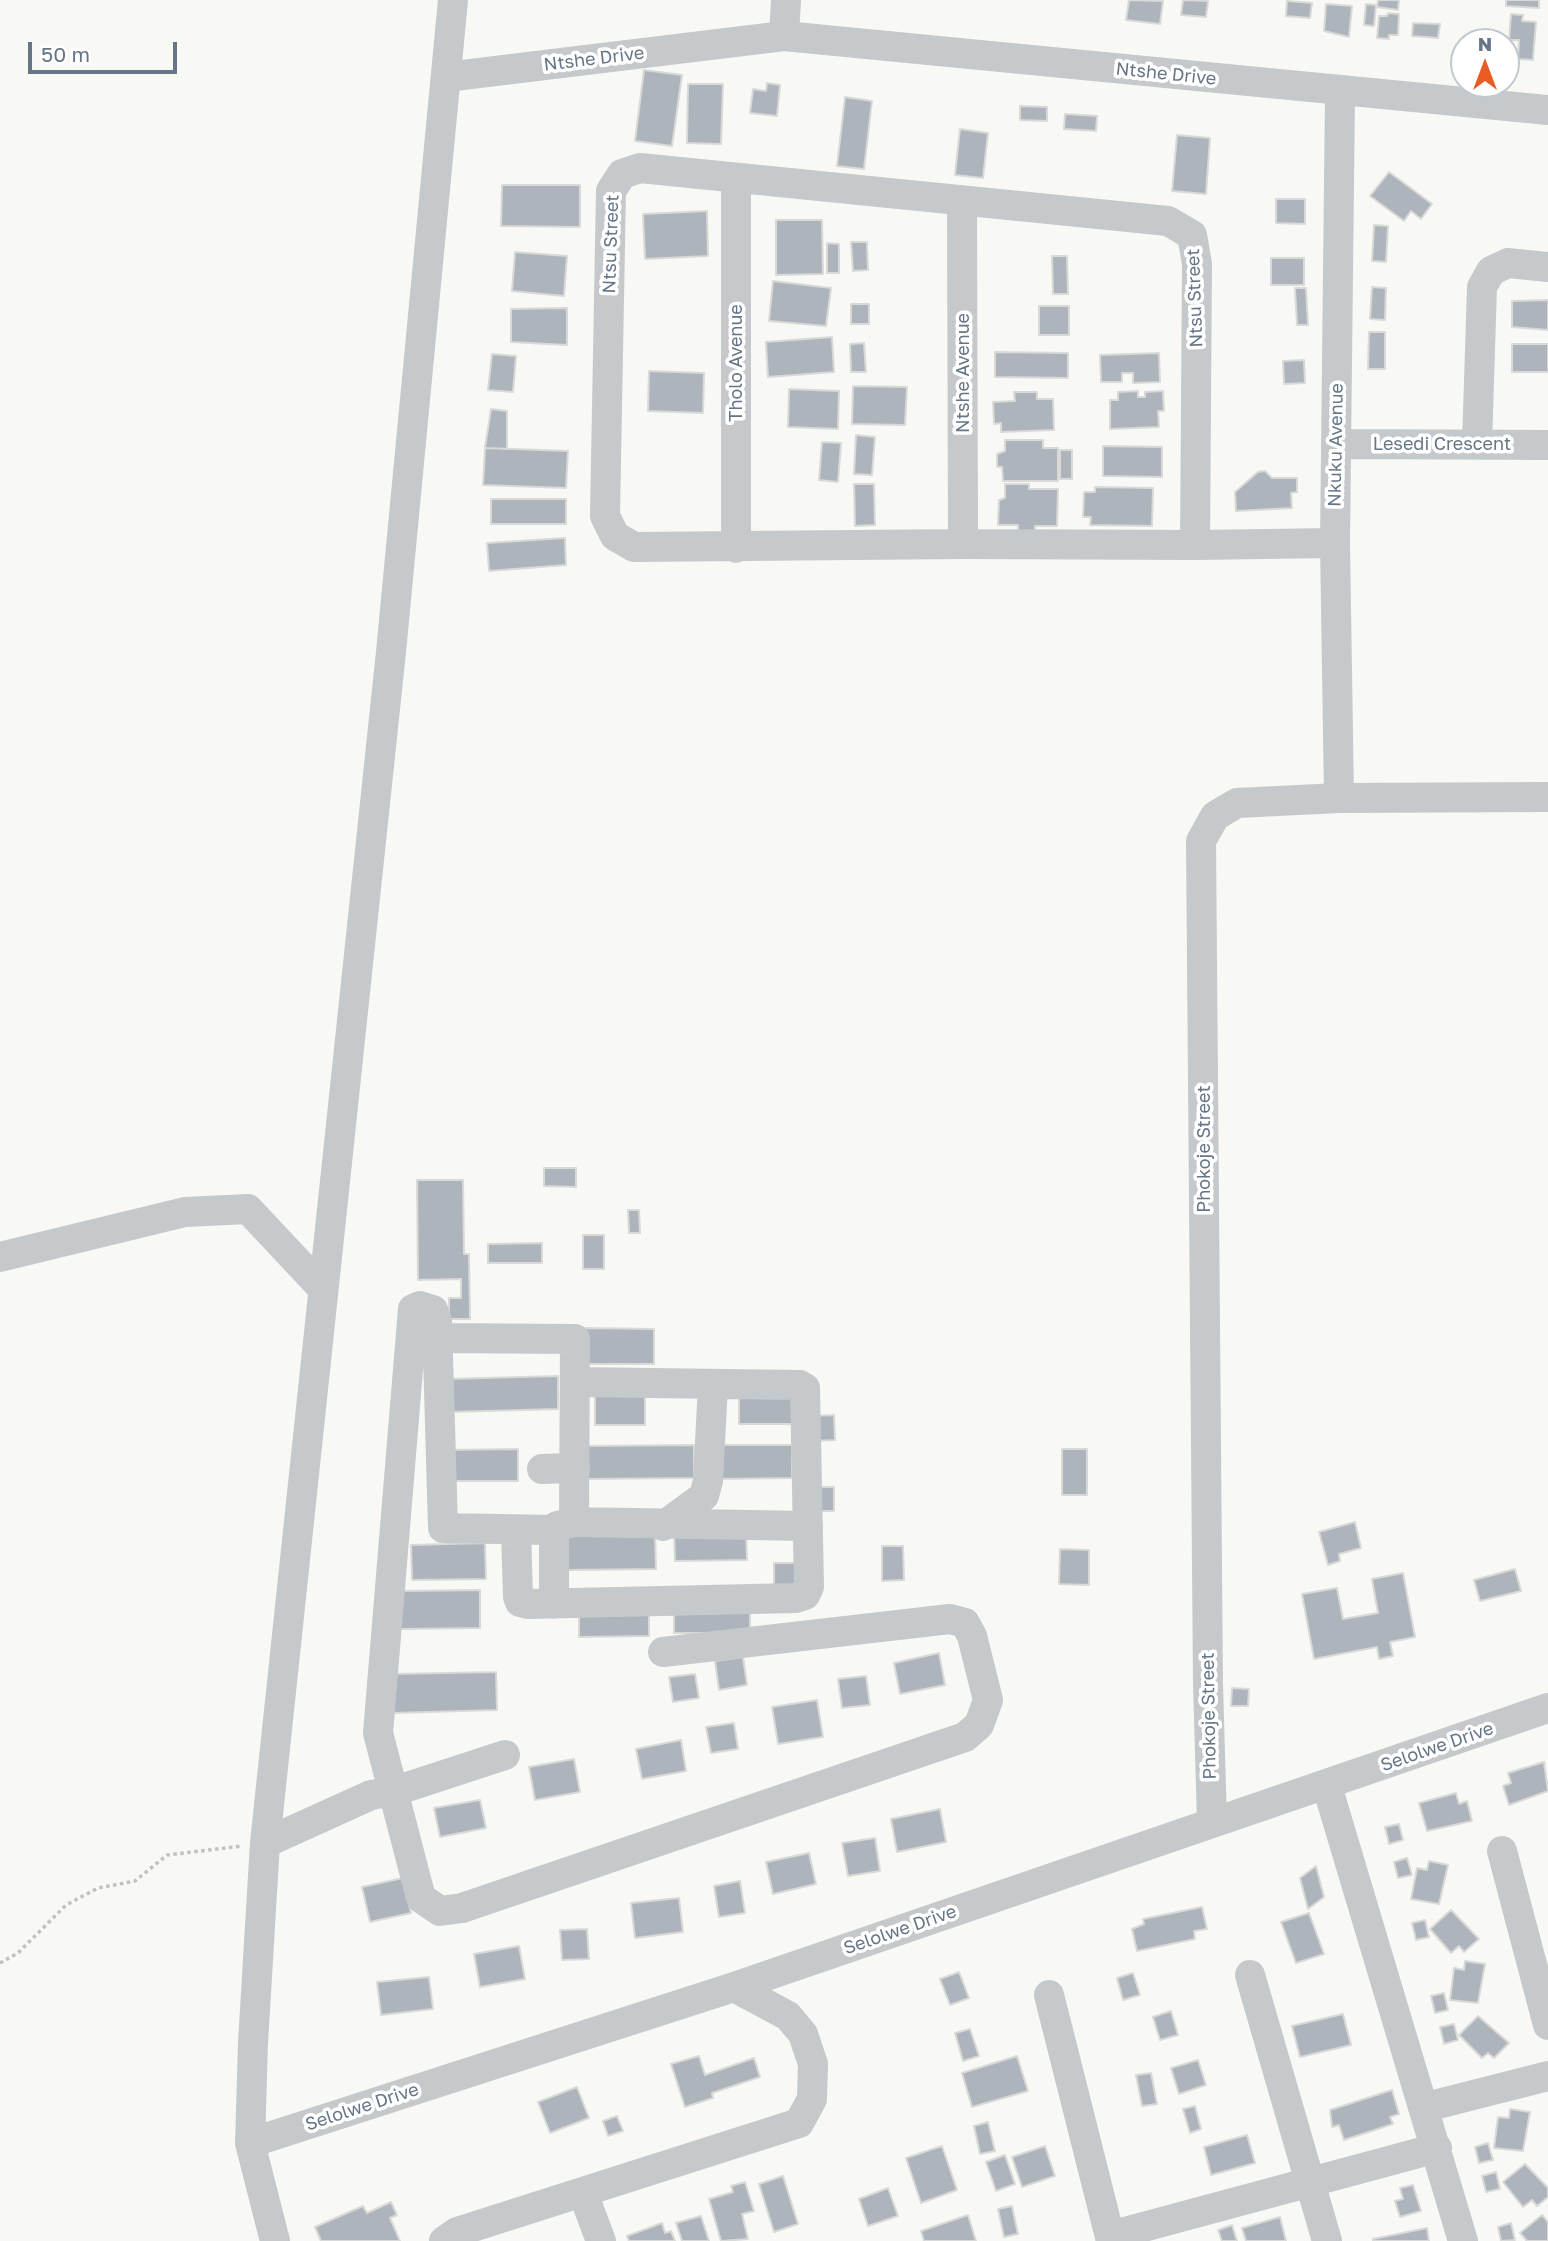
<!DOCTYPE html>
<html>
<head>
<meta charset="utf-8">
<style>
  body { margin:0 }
  #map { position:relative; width:1548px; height:2241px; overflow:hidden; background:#f8f8f5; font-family:"Golos Text",sans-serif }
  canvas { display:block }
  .north { position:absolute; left:1450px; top:28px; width:70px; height:70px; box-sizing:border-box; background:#fff; border:2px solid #c2c8cf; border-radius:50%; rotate:0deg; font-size:19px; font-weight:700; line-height:28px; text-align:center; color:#667687 }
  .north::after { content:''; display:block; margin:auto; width:24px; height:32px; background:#e95c23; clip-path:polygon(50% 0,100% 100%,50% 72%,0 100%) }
  .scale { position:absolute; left:28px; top:42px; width:149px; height:32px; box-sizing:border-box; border:4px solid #667687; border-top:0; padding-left:9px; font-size:21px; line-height:24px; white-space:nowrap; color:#667687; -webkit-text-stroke:5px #fff; paint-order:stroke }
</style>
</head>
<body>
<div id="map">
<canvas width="1548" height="2241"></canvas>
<div class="north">N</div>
<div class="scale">50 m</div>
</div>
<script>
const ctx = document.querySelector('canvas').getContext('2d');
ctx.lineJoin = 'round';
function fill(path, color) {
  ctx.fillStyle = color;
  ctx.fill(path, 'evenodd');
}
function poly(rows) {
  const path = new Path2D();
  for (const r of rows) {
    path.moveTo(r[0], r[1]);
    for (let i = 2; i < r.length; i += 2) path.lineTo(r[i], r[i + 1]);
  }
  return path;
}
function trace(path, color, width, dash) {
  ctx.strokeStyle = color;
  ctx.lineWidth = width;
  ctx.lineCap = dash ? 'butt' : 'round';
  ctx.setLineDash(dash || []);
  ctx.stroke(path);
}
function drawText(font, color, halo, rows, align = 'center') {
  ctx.font = font + ' "Golos Text",sans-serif';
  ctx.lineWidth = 7;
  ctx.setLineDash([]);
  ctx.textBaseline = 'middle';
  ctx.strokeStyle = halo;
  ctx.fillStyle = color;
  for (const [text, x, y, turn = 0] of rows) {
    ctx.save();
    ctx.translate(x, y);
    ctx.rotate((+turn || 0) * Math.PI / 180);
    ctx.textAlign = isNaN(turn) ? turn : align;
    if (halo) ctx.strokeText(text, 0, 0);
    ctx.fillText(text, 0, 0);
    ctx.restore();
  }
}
const building = poly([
  [1129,0,1163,1,1160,24,1126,20,1129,0],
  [1183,0,1208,1,1206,17,1181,15,1183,0],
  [1378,0,1399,0,1398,10,1377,7,1378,0],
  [1506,0,1539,0,1539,8,1506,6,1506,0],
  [1287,1,1312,3,1310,18,1286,16,1287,1],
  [1326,4,1352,6,1349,37,1324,31,1326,4],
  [1366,4,1376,5,1374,26,1364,25,1366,4],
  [1388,13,1399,14,1398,35,1389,35,1389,39,1377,38,1379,16,1387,16,1388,13],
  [1511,14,1523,15,1522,21,1536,22,1533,60,1518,59,1519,40,1509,40,1511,14],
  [1413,23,1440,24,1438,38,1412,36,1413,23],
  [644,70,682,75,672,146,635,141,644,70],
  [767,83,780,85,777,116,750,113,753,89,766,91,767,83],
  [688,84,723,84,721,144,687,143,688,84],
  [845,97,872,101,864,169,837,166,845,97],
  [1020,106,1047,107,1047,121,1020,120,1020,106],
  [1065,114,1097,116,1096,131,1064,129,1065,114],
  [960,129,988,133,983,178,955,175,960,129],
  [1177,135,1210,138,1206,194,1172,191,1177,135],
  [1389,172,1432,204,1421,219,1411,211,1404,221,1370,196,1389,172],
  [502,185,580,185,580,227,501,226,502,185],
  [1276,199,1305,199,1305,224,1276,223,1276,199],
  [707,211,708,256,645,259,643,214,707,211],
  [776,220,822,220,823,274,776,275,776,220],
  [1374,225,1388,226,1386,262,1372,261,1374,225],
  [851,242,867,242,868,270,853,271,851,242],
  [827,243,839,244,839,273,827,273,827,243],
  [515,252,567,256,564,296,512,291,515,252],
  [1052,256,1067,256,1068,294,1053,294,1052,256],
  [1271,258,1304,258,1304,285,1271,285,1271,258],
  [773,281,831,288,826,326,769,321,773,281],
  [1372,287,1386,288,1385,320,1370,319,1372,287],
  [1295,288,1306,288,1308,325,1297,325,1295,288],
  [1548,300,1548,330,1512,327,1512,301,1548,300],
  [851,304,869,304,869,324,851,324,851,304],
  [1039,306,1069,306,1069,335,1039,335,1039,306],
  [567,308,567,345,511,342,511,309,567,308],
  [1369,332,1385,332,1385,369,1368,369,1369,332],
  [832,337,834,372,768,377,766,342,832,337],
  [864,343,866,372,851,372,850,344,864,343],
  [1512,344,1548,344,1548,372,1512,372,1512,344],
  [995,352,1068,353,1068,378,995,377,995,352],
  [1159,353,1160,382,1133,383,1133,373,1122,373,1122,382,1101,382,1100,355,1159,353],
  [492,354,516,356,513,392,488,390,492,354],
  [1304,360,1305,383,1284,384,1283,361,1304,360],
  [649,371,704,373,703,413,648,411,649,371],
  [853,386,907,387,905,425,852,424,853,386],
  [789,389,839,391,838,429,788,427,789,389],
  [1138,391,1138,397,1145,397,1145,392,1163,391,1164,411,1158,411,1159,427,1110,429,1110,400,1118,400,1118,392,1138,391],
  [1014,392,1037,392,1037,399,1053,399,1054,430,1001,432,1001,423,994,424,993,402,1015,401,1014,392],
  [491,409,507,411,507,449,485,448,491,409],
  [856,435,875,437,872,475,854,474,856,435],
  [1005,440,1043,440,1043,448,1058,448,1058,481,1003,481,1002,467,997,467,997,454,1005,451,1005,440],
  [822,442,841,443,838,482,819,480,822,442],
  [1103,446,1162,447,1162,477,1103,476,1103,446],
  [485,448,568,451,566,488,483,485,485,448],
  [1060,450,1072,450,1072,479,1060,479,1060,450],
  [1265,471,1272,478,1297,478,1297,492,1291,493,1292,508,1236,511,1235,492,1258,472,1265,471],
  [854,484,874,484,875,525,855,526,854,484],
  [1005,484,1029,484,1029,489,1058,489,1057,526,1035,526,1035,531,1018,531,1018,525,998,525,999,500,1005,498,1005,484],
  [1095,487,1153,488,1152,526,1090,525,1091,517,1083,517,1084,492,1095,492,1095,487],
  [491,499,566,499,566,524,491,524,491,499],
  [565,538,566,565,489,571,487,543,565,538],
  [544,1168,576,1168,576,1187,544,1186,544,1168],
  [417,1180,463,1180,464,1254,469,1254,470,1319,449,1319,449,1298,461,1298,461,1279,418,1280,417,1180],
  [628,1210,639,1210,640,1233,629,1233,628,1210],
  [583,1235,604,1235,604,1269,583,1269,583,1235],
  [542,1243,542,1263,488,1263,488,1244,542,1243],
  [582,1328,654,1329,654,1364,582,1364,582,1328],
  [558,1376,558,1409,448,1412,447,1379,558,1376],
  [794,1393,794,1424,739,1424,739,1394,794,1393],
  [595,1395,645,1395,645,1425,595,1425,595,1395],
  [834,1415,835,1440,812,1441,812,1416,834,1415],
  [694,1445,694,1478,585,1479,584,1446,694,1445],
  [717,1445,792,1445,792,1478,718,1479,717,1445],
  [518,1449,518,1481,447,1481,446,1450,518,1449],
  [1062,1449,1087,1449,1087,1495,1062,1495,1062,1449],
  [809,1487,834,1487,834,1511,809,1511,809,1487],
  [1355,1522,1361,1548,1339,1554,1340,1561,1328,1565,1319,1532,1355,1522],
  [746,1530,747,1560,675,1561,674,1532,746,1530],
  [655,1532,656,1569,567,1570,566,1534,655,1532],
  [485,1543,486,1579,412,1580,411,1545,485,1543],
  [882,1546,903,1546,904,1580,882,1581,882,1546],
  [1060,1549,1089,1550,1089,1585,1059,1584,1060,1549],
  [774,1563,798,1563,799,1586,774,1586,774,1563],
  [1515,1569,1521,1591,1480,1601,1474,1580,1515,1569],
  [1403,1573,1415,1637,1390,1642,1393,1656,1379,1659,1377,1647,1314,1659,1302,1594,1337,1588,1343,1619,1378,1613,1372,1579,1403,1573],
  [480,1590,480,1628,399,1629,399,1591,480,1590],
  [750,1605,750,1633,674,1633,674,1606,750,1605],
  [649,1606,649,1636,579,1637,579,1607,649,1606],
  [939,1653,945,1685,900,1694,894,1663,939,1653],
  [743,1657,747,1685,719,1690,715,1661,743,1657],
  [496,1672,497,1710,394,1713,393,1674,496,1672],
  [695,1674,699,1698,673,1702,669,1677,695,1674],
  [866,1676,870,1705,842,1708,838,1679,866,1676],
  [1232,1688,1249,1689,1248,1706,1231,1706,1232,1688],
  [817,1700,823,1737,778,1744,772,1707,817,1700],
  [734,1723,738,1749,711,1753,706,1727,734,1723],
  [681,1740,686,1771,642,1779,636,1749,681,1740],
  [574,1759,580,1792,535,1800,529,1767,574,1759],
  [1544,1762,1548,1791,1509,1805,1503,1786,1511,1783,1508,1773,1544,1762],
  [1456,1793,1459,1804,1467,1801,1472,1821,1427,1831,1419,1803,1456,1793],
  [480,1800,486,1828,440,1837,434,1808,480,1800],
  [940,1809,946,1842,897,1852,891,1819,940,1809],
  [1399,1824,1403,1840,1389,1844,1385,1827,1399,1824],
  [875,1838,880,1871,848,1876,842,1843,875,1838],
  [809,1853,816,1884,773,1894,766,1862,809,1853],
  [1407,1858,1412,1875,1398,1878,1394,1862,1407,1858],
  [1429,1861,1448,1865,1439,1904,1411,1899,1417,1868,1427,1870,1429,1861],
  [1316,1866,1324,1897,1308,1909,1300,1878,1316,1866],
  [403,1878,411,1913,370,1922,362,1887,403,1878],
  [740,1881,745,1913,719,1917,714,1886,740,1881],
  [679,1898,683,1932,635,1938,631,1903,679,1898],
  [1202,1907,1207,1929,1194,1931,1195,1939,1137,1951,1132,1929,1144,1924,1143,1919,1202,1907],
  [1451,1910,1479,1939,1464,1952,1459,1946,1451,1953,1430,1929,1451,1910],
  [1309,1913,1324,1954,1296,1963,1281,1922,1309,1913],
  [1425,1920,1429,1937,1416,1940,1412,1923,1425,1920],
  [587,1929,589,1959,562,1960,560,1930,587,1929],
  [519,1946,525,1979,480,1987,474,1954,519,1946],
  [1465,1961,1485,1964,1478,2003,1450,2000,1454,1968,1464,1970,1465,1961],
  [959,1972,969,1998,950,2005,940,1979,959,1972],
  [1133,1973,1140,1995,1123,2000,1117,1978,1133,1973],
  [429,1977,433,2009,381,2015,377,1982,429,1977],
  [1444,1993,1448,2010,1435,2013,1431,1996,1444,1993],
  [1171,2011,1178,2035,1160,2040,1153,2017,1171,2011],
  [1343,2014,1351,2045,1300,2057,1292,2026,1343,2014],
  [1478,2016,1509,2043,1494,2058,1488,2053,1482,2058,1459,2035,1478,2016],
  [1454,2024,1458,2040,1444,2044,1440,2027,1454,2024],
  [970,2029,979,2056,963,2061,955,2033,970,2029],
  [699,2056,705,2075,754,2058,760,2077,712,2093,713,2098,685,2107,671,2064,699,2056],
  [1017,2056,1028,2091,972,2107,962,2073,1017,2056],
  [1198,2060,1206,2085,1179,2094,1171,2068,1198,2060],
  [1151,2073,1157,2104,1142,2106,1136,2075,1151,2073],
  [577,2087,589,2118,550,2133,538,2102,577,2087],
  [1392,2090,1399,2114,1390,2117,1393,2124,1344,2140,1339,2125,1332,2127,1330,2110,1392,2090],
  [1195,2106,1201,2129,1190,2133,1183,2109,1195,2106],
  [1510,2109,1530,2112,1523,2151,1494,2148,1498,2117,1509,2118,1510,2109],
  [617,2116,623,2131,608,2136,603,2121,617,2116],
  [988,2122,995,2151,980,2154,974,2126,988,2122],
  [1247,2135,1255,2163,1211,2175,1204,2147,1247,2135],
  [1488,2143,1493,2160,1479,2163,1475,2147,1488,2143],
  [942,2146,957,2190,921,2203,906,2158,942,2146],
  [1045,2146,1055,2176,1022,2187,1012,2157,1045,2146],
  [1005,2155,1015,2184,996,2191,986,2162,1005,2155],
  [1525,2164,1548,2188,1548,2197,1537,2206,1532,2200,1523,2207,1503,2182,1525,2164],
  [1496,2172,1500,2189,1486,2192,1482,2176,1496,2172],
  [783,2176,798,2224,774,2232,759,2184,783,2176],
  [745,2182,754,2211,742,2214,748,2239,721,2241,709,2199,733,2192,731,2186,745,2182],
  [1413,2185,1421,2211,1400,2217,1395,2201,1403,2199,1400,2188,1413,2185],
  [888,2188,898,2216,868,2226,859,2199,888,2188],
  [391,2202,397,2215,390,2218,400,2241,321,2241,315,2227,363,2206,367,2213,391,2202],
  [1012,2206,1018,2234,1004,2237,998,2209,1012,2206],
  [968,2215,976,2241,924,2241,921,2231,968,2215],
  [1542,2215,1548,2222,1548,2241,1527,2241,1520,2233,1542,2215],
  [701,2216,709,2241,682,2241,676,2223,701,2216],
  [1280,2217,1286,2241,1246,2241,1242,2228,1280,2217],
  [662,2223,665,2233,671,2231,675,2241,629,2241,627,2236,662,2223],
  [1511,2223,1515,2240,1501,2241,1498,2227,1511,2223],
  [1232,2225,1237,2241,1222,2241,1218,2230,1232,2225],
  [1427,2228,1429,2241,1373,2241,1373,2239,1427,2228]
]);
fill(building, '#adb4bb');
trace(building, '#d9d9d7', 2);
trace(poly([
  [0,1963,18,1953,66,1905,98,1888,135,1881,167,1855,242,1846]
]), '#bfc1c3', 3.5, [3.5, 3.5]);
trace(poly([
  [784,36,786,0],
  [446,77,784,36,1548,110],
  [962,202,963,544],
  [1336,444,1548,445],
  [1477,444,1482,287,1491,271,1508,263,1548,267],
  [1195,545,1197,264,1192,235,1168,221,640,168,622,174,611,191,605,516,615,536,634,547,963,544,1195,545,1335,543],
  [736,548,736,178],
  [1339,798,1335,543,1340,92],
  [0,1257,185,1212,248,1209,323,1289],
  [437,1338,575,1339,574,1522],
  [542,1469,575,1468],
  [663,1526,704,1496,708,1481,713,1385],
  [516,1530,518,1597,520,1602,528,1604,796,1598,805,1595,809,1587,805,1388,800,1385,576,1382],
  [554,1530,443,1528,437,1321,433,1310,420,1306,413,1309,378,1733,421,1898,440,1911,462,1908,965,1737,979,1725,988,1700,972,1636,965,1623,950,1619,663,1652],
  [554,1604,554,1530,557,1526,574,1522,808,1526],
  [1327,1786,1463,2241],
  [1212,1823,1208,1684,1201,841,1215,816,1237,803,1339,798,1548,797],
  [265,1843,371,1795,395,1791,505,1755],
  [1502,1851,1548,2025],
  [1250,1975,1327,2241],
  [1049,1995,1111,2241],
  [1426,2107,1548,2076],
  [250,2143,734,1987,1548,1708],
  [583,2193,601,2241],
  [1110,2236,1437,2148],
  [275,2241,250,2143,253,2043,265,1843,391,652,453,0],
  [444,2241,457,2232,799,2123,812,2099,813,2064,803,2034,788,2016,734,1987]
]), '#c5c9cc', 30);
drawText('18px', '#667687', '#fff', [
  ["Ntshe Drive",594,59,-7],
  ["Ntshe Drive",1166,74,6],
  ["Ntsu Street",611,244,-88],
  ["Ntsu Street",1195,298,-92],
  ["Tholo Avenue",736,363,-90],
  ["Ntshe Avenue",963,373,-90],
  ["Lesedi Crescent",1442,444],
  ["Nkuku Avenue",1336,445,-89],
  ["Phokoje Street",1204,1149,-90],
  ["Phokoje Street",1209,1716,-91],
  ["Selolwe Drive",1437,1747,-19],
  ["Selolwe Drive",900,1930,-19],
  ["Selolwe Drive",362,2107,-18]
]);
</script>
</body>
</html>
